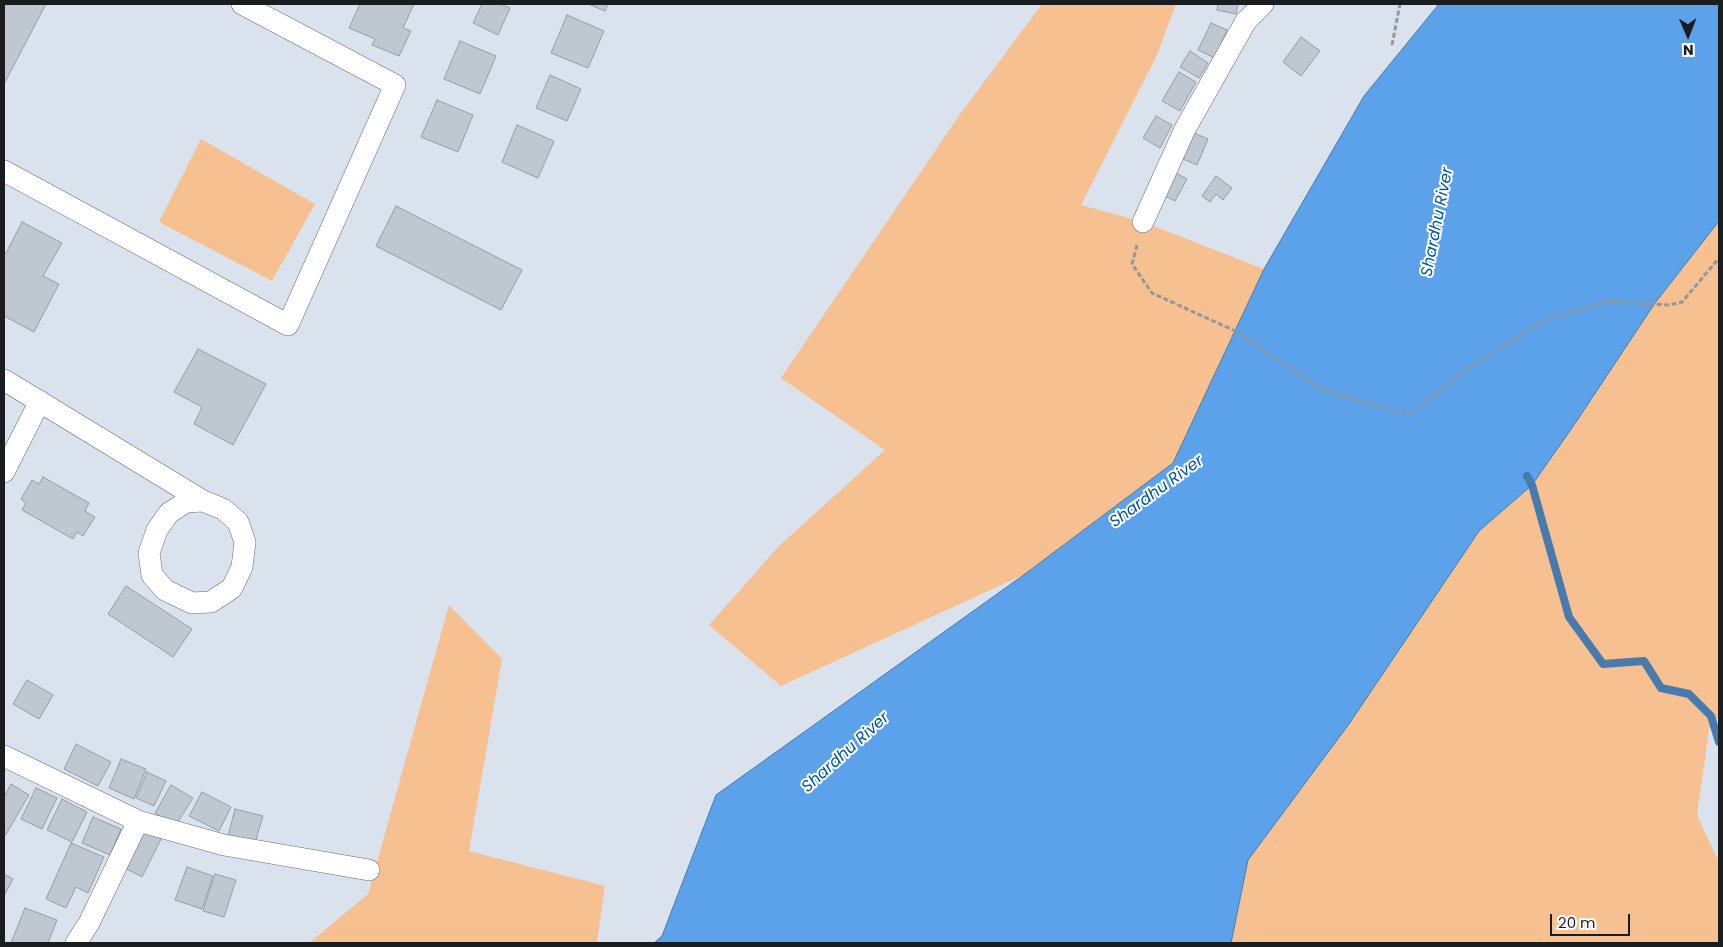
<!DOCTYPE html>
<html>
<head>
<meta charset="utf-8">
<style>
  body { margin:0 }
  #map { position:relative; width:1723px; height:947px; overflow:hidden; background:#dae3ed; font-family:Poppins,sans-serif }
  canvas { display:block }
  .frame { position:absolute; inset:0; border:5px solid #1a1d20; pointer-events:none }
  .north { position:absolute; left:1663px; top:10px; width:50px; height:50px; -webkit-text-stroke:4px #fff; paint-order:stroke; rotate:179deg; font-size:14px; font-weight:700; line-height:20px; text-align:center; color:#1a1d20 }
  .north::after { content:''; display:block; margin:auto; width:18px; height:22px; background:#1a1d20; clip-path:polygon(50% 0,100% 100%,50% 72%,0 100%) }
  .scale { position:absolute; left:1550px; top:914px; width:80px; height:22px; box-sizing:border-box; border:2px solid #1a1d20; border-top:0; padding-left:6px; font-size:15px; line-height:18px; white-space:nowrap; color:#1a1d20; -webkit-text-stroke:4px #fff; paint-order:stroke }
</style>
</head>
<body>
<div id="map">
<canvas width="1723" height="947"></canvas>
<div class="frame"></div>
<div class="north">N</div>
<div class="scale">20 m</div>
</div>
<script>
const ctx = document.querySelector('canvas').getContext('2d');
ctx.lineJoin = 'round';
function fill(path, color) {
  ctx.fillStyle = color;
  ctx.fill(path, 'evenodd');
}
function poly(rows) {
  const path = new Path2D();
  for (const r of rows) {
    path.moveTo(r[0], r[1]);
    for (let i = 2; i < r.length; i += 2) path.lineTo(r[i], r[i + 1]);
  }
  return path;
}
function trace(path, color, width, dash) {
  ctx.strokeStyle = color;
  ctx.lineWidth = width;
  ctx.lineCap = dash ? 'butt' : 'round';
  ctx.setLineDash(dash || []);
  ctx.stroke(path);
}
function drawText(font, color, halo, rows, align = 'center') {
  ctx.font = font + ' Poppins,sans-serif';
  ctx.lineWidth = 4;
  ctx.setLineDash([]);
  ctx.textBaseline = 'middle';
  ctx.strokeStyle = halo;
  ctx.fillStyle = color;
  for (const [text, x, y, turn = 0] of rows) {
    ctx.save();
    ctx.translate(x, y);
    ctx.rotate((+turn || 0) * Math.PI / 180);
    ctx.textAlign = isNaN(turn) ? turn : align;
    if (halo) ctx.strokeText(text, 0, 0);
    ctx.fillText(text, 0, 0);
    ctx.restore();
  }
}
fill(poly([
  [1042,4,1176,4,1157,55,1081,205,1143,222,1264,269,1173,463,1025,574,781,686,709,625,779,546,885,450,781,378,958,117],
  [201,139,315,204,272,281,159,222],
  [1719,221,1719,720,1711,716,1697,815,1719,862,1719,943,1231,943,1248,860,1349,724,1479,531,1532,485,1576,422,1655,303],
  [449,605,502,659,469,851,605,886,597,943,309,943,368,894]
]), '#f6c091');
const water = poly([
  [1439,4,1719,4,1719,221,1655,303,1576,422,1532,485,1479,531,1349,724,1248,860,1231,943,654,943,662,936,716,795,1025,574,1173,463,1264,269,1364,96,1439,4]
]);
fill(water, '#5ba2ea');
trace(water, '#487aad', 1);
trace(poly([
  [1527,476,1532,485,1569,617,1603,664,1644,661,1661,688,1689,694,1711,716,1719,742]
]), '#487aad', 8);
const building = poly([
  [4,4,46,4,4,84,4,4],
  [360,4,414,4,403,28,411,31,399,56,372,45,375,39,349,28,360,4],
  [482,4,500,4,510,8,498,35,473,23,482,4],
  [588,4,608,4,605,11,588,4],
  [1218,4,1238,4,1236,14,1217,10,1218,4],
  [567,15,604,31,588,68,551,53,567,15],
  [1211,23,1227,30,1215,58,1198,50,1211,23],
  [1301,37,1320,51,1301,76,1283,62,1301,37],
  [460,41,496,56,480,94,444,79,460,41],
  [1190,51,1208,63,1199,78,1180,67,1190,51],
  [1179,72,1196,82,1180,111,1162,101,1179,72],
  [550,75,581,89,567,121,536,108,550,75],
  [437,100,473,115,458,152,421,137,437,100],
  [1156,116,1172,125,1160,148,1143,138,1156,116],
  [517,125,554,141,538,178,502,162,517,125],
  [1194,133,1208,139,1197,165,1183,159,1194,133],
  [1176,173,1187,179,1175,201,1163,195,1176,173],
  [1216,176,1232,188,1223,200,1216,194,1210,202,1202,196,1216,176],
  [396,206,522,270,501,310,376,246,396,206],
  [22,222,62,243,43,276,59,284,34,332,4,316,4,252,6,253,22,222],
  [198,349,266,384,233,445,194,424,202,407,174,392,198,349],
  [43,477,89,503,85,511,95,517,83,536,77,532,73,539,22,510,26,503,21,499,32,480,39,484,43,477],
  [126,586,192,629,173,657,108,614,126,586],
  [27,680,53,695,39,719,13,704,27,680],
  [76,744,111,762,98,786,64,769,76,744],
  [121,759,146,769,134,799,109,788,121,759],
  [147,772,166,781,154,806,136,798,147,772],
  [11,784,29,795,5,836,4,835,4,797,11,784],
  [171,785,193,798,176,825,155,813,171,785],
  [36,788,57,798,42,829,21,819,36,788],
  [202,792,231,807,219,831,189,816,202,792],
  [62,799,87,812,72,842,47,830,62,799],
  [235,809,263,816,255,843,228,836,235,809],
  [93,817,121,829,110,855,82,843,93,817],
  [144,830,161,839,142,877,125,868,144,830],
  [71,843,104,857,88,893,76,887,66,908,46,899,71,843],
  [187,867,213,876,202,909,175,900,187,867],
  [4,874,13,879,4,896,4,874],
  [215,874,236,880,224,917,203,911,215,874],
  [25,908,57,920,48,943,11,943,25,908]
]);
fill(building, '#bfc8d1');
trace(building, '#949ca5', 1);
const street = poly([
  [4,171,288,325,395,85,242,4],
  [1143,222,1185,129,1246,21,1263,4],
  [4,380,203,501,223,509,238,522,245,542,242,567,232,588,211,602,192,603,165,590,152,575,149,553,157,530,169,513,186,502,203,501],
  [4,472,40,401],
  [4,756,138,821,224,845,369,870],
  [76,943,89,923,138,821]
]);
trace(street, '#646b74', 22);
trace(poly([
  [1392,45,1400,4],
  [1137,245,1132,264,1152,293,1235,331,1323,390,1409,415,1468,368,1542,321,1609,301,1669,305,1682,302,1719,258]
]), '#90979e', 3, [5, 2.5]);
trace(street, '#fff', 21);
drawText('italic 16px', '#005595', '#fff', [
  ["Shardhu River",1438,222,-79],
  ["Shardhu River",1157,492,-36],
  ["Shardhu River",846,753,-42]
]);
</script>
</body>
</html>
